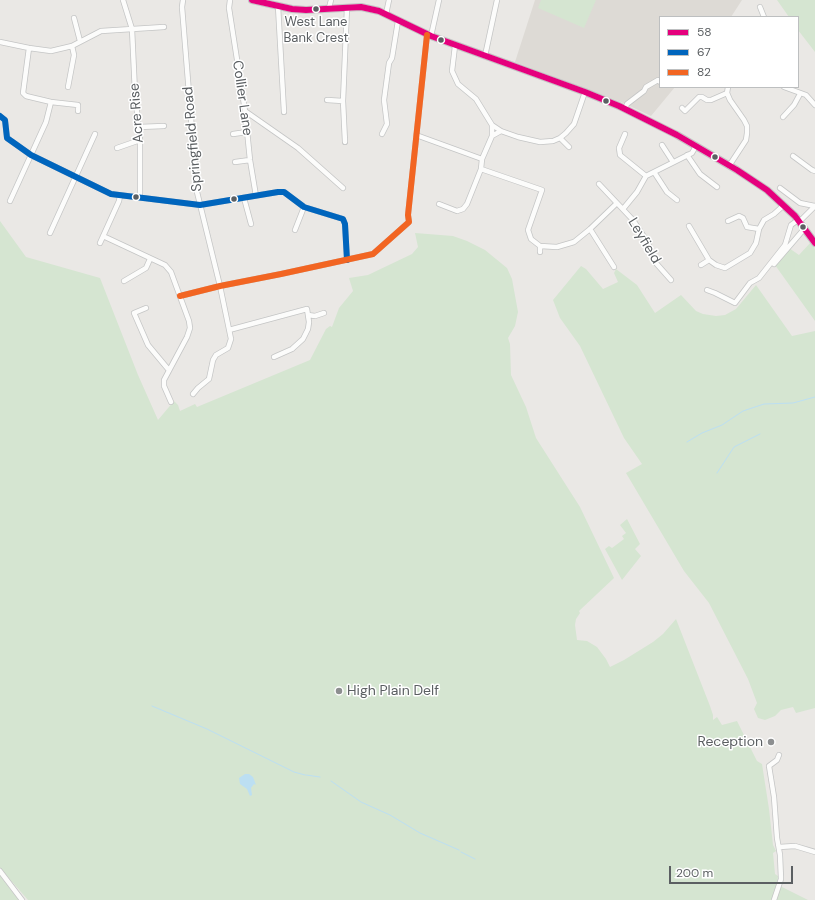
<!DOCTYPE html>
<html>
<head>
<meta charset="utf-8">
<style>
  body { margin:0 }
  #map { position:relative; width:815px; height:900px; overflow:hidden; background:#eae8e5; font-family:"DM Sans",sans-serif }
  canvas { display:block }
  .legend { position:absolute; left:659px; top:16px; width:140px; height:72px; box-sizing:border-box; background:#fff; border:1px solid #bdbfc0; margin:0; padding:5px 7px; list-style:none; font-size:12px; color:#5b5f62 }
  .legend li { display:flex; align-items:center; gap:8px; height:20px }
  .legend b { width:20px; border:1px solid #bdbfc0 }
  .scale { position:absolute; left:669px; top:866px; width:124px; height:18px; box-sizing:border-box; border:2px solid #5b5f62; border-top:0; padding-left:5px; font-size:12px; line-height:14px; white-space:nowrap; color:#5b5f62; -webkit-text-stroke:3px #fff; paint-order:stroke }
</style>
</head>
<body>
<div id="map">
<canvas width="815" height="900"></canvas>
<ul class="legend">
<li><b style="height:5px;background:#e5007d"></b>58</li>
<li><b style="height:5px;background:#0065bd"></b>67</li>
<li><b style="height:5px;background:#f26522"></b>82</li>
</ul>
<div class="scale">200 m</div>
</div>
<script>
const ctx = document.querySelector('canvas').getContext('2d');
ctx.lineJoin = 'round';
function fill(path, color) {
  ctx.fillStyle = color;
  ctx.fill(path, 'evenodd');
}
function poly(rows) {
  const path = new Path2D();
  for (const r of rows) {
    path.moveTo(r[0], r[1]);
    for (let i = 2; i < r.length; i += 2) path.lineTo(r[i], r[i + 1]);
  }
  return path;
}
function trace(path, color, width, dash) {
  ctx.strokeStyle = color;
  ctx.lineWidth = width;
  ctx.lineCap = dash ? 'butt' : 'round';
  ctx.setLineDash(dash || []);
  ctx.stroke(path);
}
function drawText(font, color, halo, rows, align = 'center') {
  ctx.font = font + ' "DM Sans",sans-serif';
  ctx.lineWidth = 3;
  ctx.setLineDash([]);
  ctx.textBaseline = 'middle';
  ctx.strokeStyle = halo;
  ctx.fillStyle = color;
  for (const [text, x, y, turn = 0] of rows) {
    ctx.save();
    ctx.translate(x, y);
    ctx.rotate((+turn || 0) * Math.PI / 180);
    ctx.textAlign = isNaN(turn) ? turn : align;
    if (halo) ctx.strokeText(text, 0, 0);
    ctx.fillText(text, 0, 0);
    ctx.restore();
  }
}
fill(poly([
  [535,0,742,0,731,17,660,17,660,87,675,87,651,116,621,102,515,62]
]), '#dddad5');
fill(poly([
  [541,0,596,0,584,28,538,8],
  [777,0,815,0,815,52,798,30,798,17,789,17],
  [0,221,26,257,100,278,138,375,158,420,174,401,178,405,180,411,195,404,197,407,310,360,326,329,330,326,332,327,339,308,353,291,349,278,368,275,412,254,418,247,415,233,453,236,467,241,485,250,507,268,512,279,518,312,515,326,508,338,510,344,511,375,526,407,536,438,580,507,614,578,579,611,580,613,576,619,575,625,577,640,587,641,597,647,606,659,610,667,624,660,653,642,663,634,676,619,710,706,713,715,713,720,717,717,722,725,737,721,757,761,762,764,769,809,773,845,776,851,773,853,775,874,778,876,777,888,780,886,808,900,28,900,0,868],
  [811,242,815,249,815,321,775,265,789,248,799,255],
  [581,266,586,269,603,289,618,282,614,273,616,269,637,285,655,313,681,295,696,311,703,314,716,316,725,315,736,309,756,285,792,336,815,331,815,708,796,713,793,707,781,710,775,716,765,720,758,718,754,709,757,703,748,679,709,603,684,571,626,473,642,464,624,438,580,346,560,318,553,300],
  [627,519,640,544,635,549,641,556,622,580,605,549,609,546,612,548,624,539,622,536,626,533,620,525],
  [0,875,11,890,19,900,0,900]
]), '#d5e5d1');
fill(poly([
  [245,774,249,774,253,777,256,785,254,784,251,788,252,795,250,796,247,789,240,784,239,778]
]), '#bcdff2');
trace(poly([
  [687,442,702,433,722,425,743,411,764,404,793,403,815,397],
  [717,473,734,447,760,434],
  [152,706,207,729,294,772,305,775],
  [306,775,320,777],
  [331,781,361,802,390,815,420,833,459,850],
  [461,852,475,859]
]), '#bcdff2', 1);
const minor = poly([
  [123,0,132,29,135,93,140,140,140,198],
  [183,0,182,7,197,192,220,286,231,339,228,348,216,355,213,360,209,379,198,388,193,394],
  [230,0,229,8,245,111,250,160,256,196],
  [278,6,284,112],
  [760,7,764,17],
  [329,8,331,0],
  [386,14,389,0],
  [74,18,80,41],
  [431,36,439,0],
  [0,42,29,48,51,51,72,46,101,31,164,27],
  [455,46,452,71,458,84,476,99,492,125,501,131,518,137,540,142,553,141,560,138,566,133,574,124,585,92],
  [29,48,23,93,26,96,51,102,78,105,78,111],
  [485,56,497,0],
  [68,87,74,55,72,46],
  [728,87,727,93,730,100,744,120,747,126,747,133,746,140,729,166],
  [784,87,806,95,815,105],
  [327,100,343,101],
  [682,108,685,111,699,97,702,97,707,100,711,100,727,93],
  [625,109,627,104,644,91,646,87,658,80,660,82],
  [245,111,298,148,343,188],
  [0,116,5,120,7,138,31,155,111,194,200,205,278,192,284,192,304,207,343,219,345,224,347,260],
  [783,117,794,105,800,94],
  [492,125,492,136,501,131],
  [139,127,164,126],
  [233,134,247,132],
  [382,134,387,124,384,100,389,63,392,58,398,21],
  [625,134,619,148,620,155,646,176],
  [416,135,482,159,481,169,542,190,528,230,531,239,540,246,540,252],
  [560,138,569,147],
  [345,142,343,101,347,8],
  [662,145,673,162],
  [117,148,140,140],
  [687,155,700,174,717,187],
  [793,156,812,170,815,171],
  [482,159,492,136],
  [235,162,250,160],
  [654,172,667,192,677,200],
  [599,184,633,220,648,243,655,262,671,280],
  [780,188,800,203,815,206],
  [244,198,251,224],
  [10,201,46,122,51,102],
  [439,204,457,211,463,209,467,204,481,169],
  [623,209,637,192,646,176,692,153,696,146],
  [728,221,739,216,743,218,747,227,759,229],
  [799,222,815,206],
  [689,226,709,260,716,265,725,268,750,253,756,243,759,229,764,220,774,214,784,205],
  [590,229,614,267],
  [295,230,304,207],
  [50,233,95,134],
  [103,236,165,265,171,272,189,321,190,328,187,337,164,380,164,386,171,402],
  [100,243,119,201,120,196],
  [540,246,557,247,574,242,590,229,617,203],
  [774,264,805,228],
  [701,265,709,260],
  [124,281,146,268,150,259],
  [707,290,715,293,735,303,750,283,759,278,785,245,791,225,798,220],
  [180,296,220,286,281,274,373,254,409,222,408,215,427,35],
  [146,308,134,313,148,345,168,369],
  [308,315,315,316,324,313],
  [229,330,307,309,309,322,308,329,303,339,292,349,274,357],
  [779,847,795,846,815,852],
  [0,871,22,900],
  [774,900,781,879,780,855,777,838,774,797,769,766,777,760,779,755]
]);
const tertiary = poly([
  [252,0,292,9,306,10,361,7,379,11,431,36,585,92,619,106,677,135,737,170,767,190,795,216,815,243]
]);
trace(minor, '#c4c5c5', 6);
trace(tertiary, '#c4c5c5', 8);
trace(minor, '#fcfcfb', 4.5);
trace(tertiary, '#fcfcfb', 5.5);
trace(poly([
  [252,0,292,9,306,10,361,7,379,11,431,36,585,92,619,106,677,135,737,170,767,190,795,216,815,243]
]), '#e5007d', 6);
trace(poly([
  [0,116,5,120,7,138,31,155,111,194,200,205,278,192,284,192,304,207,343,219,345,224,347,260]
]), '#0065bd', 6);
trace(poly([
  [180,296,220,286,281,274,373,254,409,222,408,215,427,35]
]), '#f26522', 6);
for (const [x, y, r, color] of [
  [316,9,3.5,"#5b5f62"],
  [441,40,3.5,"#5b5f62"],
  [606,101,3.5,"#5b5f62"],
  [715,157,3.5,"#5b5f62"],
  [136,197,3.5,"#5b5f62"],
  [234,199,3.5,"#5b5f62"],
  [803,227,3.5,"#5b5f62"],
  [339,691,4,"#8d8f90"],
  [771,742,4,"#8d8f90"]
]) {
  const dot = new Path2D();
  dot.arc(x, y, r, 0, 2 * Math.PI);
  ctx.fillStyle = color;
  ctx.fill(dot);
  trace(dot, '#fff', 1.5);
}
drawText('13px', '#5b5f62', '#fff', [
  ["West Lane",316,23],
  ["Bank Crest",316,39]
]);
drawText('14px', '#5b5f62', '#fff', [
  ["Collier Lane",242,98,82],
  ["Acre Rise",137,113,-94],
  ["Springfield Road",193,139,-95],
  ["Leyfield",644,241,59]
]);
drawText('14px', '#5b5f62', '#fff', [
  ["High Plain Delf",347,691],
  ["Reception",763,742,"right"]
], 'left');
</script>
</body>
</html>
